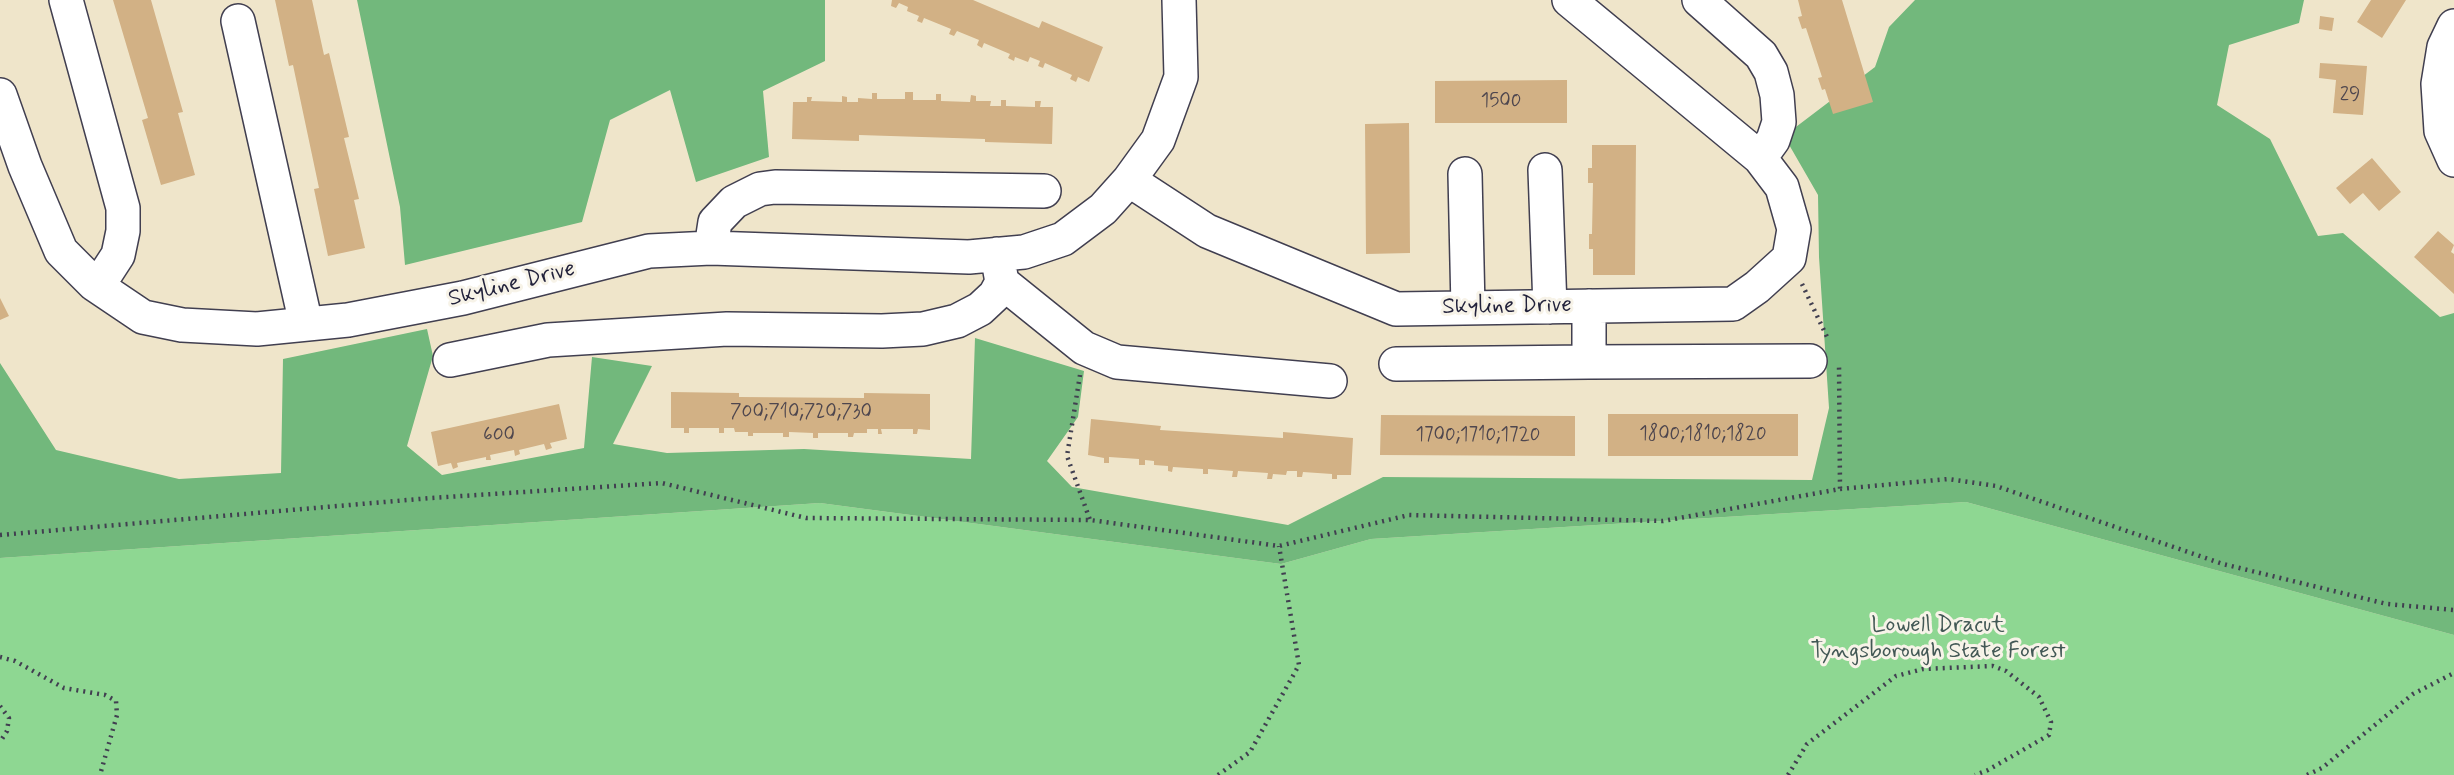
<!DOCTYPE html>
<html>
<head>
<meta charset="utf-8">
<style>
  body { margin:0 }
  canvas { display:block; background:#efe5ca }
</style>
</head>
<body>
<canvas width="2454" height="775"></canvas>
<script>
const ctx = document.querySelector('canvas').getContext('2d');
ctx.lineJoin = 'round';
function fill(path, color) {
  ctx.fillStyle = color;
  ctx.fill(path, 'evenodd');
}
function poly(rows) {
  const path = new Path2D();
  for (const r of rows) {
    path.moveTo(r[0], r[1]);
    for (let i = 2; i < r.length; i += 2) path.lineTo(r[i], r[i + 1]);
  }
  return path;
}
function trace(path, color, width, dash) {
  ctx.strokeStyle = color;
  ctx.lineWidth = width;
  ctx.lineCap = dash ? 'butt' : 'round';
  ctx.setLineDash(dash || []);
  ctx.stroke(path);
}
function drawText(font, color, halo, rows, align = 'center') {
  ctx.font = font + ' Mynerve,sans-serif';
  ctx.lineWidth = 6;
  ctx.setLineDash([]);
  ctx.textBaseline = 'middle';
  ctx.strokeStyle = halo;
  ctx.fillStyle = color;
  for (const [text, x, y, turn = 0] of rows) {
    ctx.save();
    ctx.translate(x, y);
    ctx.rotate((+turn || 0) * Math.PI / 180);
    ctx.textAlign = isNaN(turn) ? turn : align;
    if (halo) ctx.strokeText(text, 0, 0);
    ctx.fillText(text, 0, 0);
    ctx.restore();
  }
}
fill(poly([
  [1966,502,2454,635,2454,775,0,775,0,558,820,503,1281,564,1371,539]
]), '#8ed792');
fill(poly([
  [357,0,825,0,825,61,763,91,769,157,696,182,670,90,610,120,582,222,405,265,400,207],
  [1915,0,2304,0,2299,23,2229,45,2217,105,2270,139,2318,236,2343,233,2440,317,2454,313,2454,635,1966,502,1371,539,1281,564,820,503,0,558,0,363,56,450,179,479,281,473,283,359,427,329,433,356,407,446,442,475,584,448,592,357,652,366,613,444,667,453,804,449,971,459,975,338,1084,371,1078,417,1047,461,1072,487,1288,525,1383,477,1812,480,1829,408,1819,257,1818,195,1784,136,1875,67,1889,27]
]), '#72b87c');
fill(poly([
  [113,0,151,0,183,112,178,113,195,175,161,185,142,120,148,118],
  [275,0,312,0,324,55,329,53,349,137,344,138,359,199,354,200,365,248,328,256,314,189,319,188,293,65,289,66],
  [892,0,973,0,1039,28,1042,21,1103,47,1089,82,1078,77,1076,82,1070,79,1072,75,1045,63,1043,68,1038,66,1040,61,1030,57,1028,62,1015,57,1014,61,1008,58,1010,54,984,43,982,48,977,45,979,40,957,31,954,36,949,34,951,29,924,18,922,23,917,21,919,16,907,11,908,7,899,3,896,8,891,6],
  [1798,0,1842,0,1873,102,1833,114,1825,89,1822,90,1818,78,1822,77,1806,28,1802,29,1798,17,1802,16],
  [2371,0,2406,0,2382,38,2357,22],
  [2320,16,2334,18,2332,31,2319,29],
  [2320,63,2367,66,2363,115,2333,113,2336,80,2319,78],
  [1567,80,1567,123,1435,123,1435,81],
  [905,92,913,92,913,100,936,100,936,94,941,94,941,101,970,102,971,95,976,96,976,101,991,101,990,106,1001,106,1001,100,1006,100,1006,106,1035,107,1035,101,1041,101,1040,107,1053,107,1052,144,985,142,985,139,859,135,859,141,792,139,793,102,807,102,807,97,812,97,811,101,842,102,842,96,847,97,847,102,858,102,858,98,872,99,872,93,877,93,877,99,905,99],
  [1409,123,1410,253,1366,254,1365,124],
  [1592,145,1636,145,1635,275,1593,275,1593,249,1589,249,1589,234,1592,234,1593,183,1588,183,1588,168,1592,168],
  [2372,158,2401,192,2379,211,2363,193,2350,204,2336,188],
  [2438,231,2454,245,2451,252,2454,254,2454,294,2414,257],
  [0,298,9,316,0,320],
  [671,392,739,393,739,397,864,398,864,393,930,394,930,430,918,429,917,434,913,434,913,429,881,429,882,434,878,434,878,429,867,429,867,433,854,433,853,437,848,437,848,433,818,433,818,438,813,438,813,433,789,432,789,437,783,437,783,433,753,433,753,436,748,436,748,432,735,432,734,428,724,428,724,433,719,433,719,428,689,428,689,433,684,433,684,428,671,428],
  [559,404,567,439,550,443,552,448,546,450,544,444,519,450,520,454,515,456,514,450,490,455,491,460,486,460,486,457,457,463,458,467,453,469,451,463,438,466,431,432],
  [1608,414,1798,414,1798,456,1608,456],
  [1381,415,1575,416,1575,456,1380,455],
  [1091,419,1161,426,1160,430,1283,438,1283,432,1353,438,1351,475,1337,475,1337,479,1332,479,1332,474,1303,472,1302,477,1297,477,1297,471,1287,471,1286,475,1273,474,1272,479,1267,479,1268,473,1238,471,1237,477,1232,477,1233,471,1208,469,1208,474,1203,474,1203,469,1173,467,1172,472,1168,471,1168,466,1154,465,1154,461,1145,460,1145,465,1139,465,1139,459,1109,457,1109,463,1104,463,1104,458,1088,455]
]), '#d2b185');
const minor = poly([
  [66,0,123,208,123,231,118,255,105,275,94,284],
  [1569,0,1760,158],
  [238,21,306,324],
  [2454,26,2444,47,2438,84,2441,131,2454,160],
  [0,95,25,166,61,251,94,284,143,317,182,325,257,329,348,320,463,298,649,251,711,248,969,257,1024,252,1063,239,1103,209,1129,180,1158,140,1181,77,1179,0],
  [1545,170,1550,307],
  [1465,174,1468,308],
  [1129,180,1207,231,1396,309,1733,304,1757,287,1789,258,1794,229,1782,187,1760,158,1773,140,1779,122,1777,95,1771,72,1761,55,1699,0],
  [711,248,715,222,734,202,760,189,775,187,1044,191],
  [1002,282,1084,348,1117,362,1330,381],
  [1589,306,1589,362,1810,361],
  [450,360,548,340,727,329,882,331,923,329,957,321,980,309,995,295,1002,282,997,254],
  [1396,364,1589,362]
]);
trace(minor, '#413f50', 36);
trace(poly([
  [1802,284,1828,339],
  [1080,375,1067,456,1090,520],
  [1840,489,1948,479,1996,486,2223,564,2387,604,2454,610],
  [0,535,431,498,662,483,806,518,1090,520,1279,546,1409,515,1663,521,1840,489,1839,363],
  [0,657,15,661,64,688,105,695,116,701,117,715,100,775],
  [0,706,9,718,7,731,0,742],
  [1218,775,1250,752,1299,665,1279,546],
  [1788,775,1807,744,1896,676,1923,669,1993,666,2006,671,2039,697,2051,722,2049,735,1988,770,1975,775],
  [2307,775,2322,768,2413,694,2454,673]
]), '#413f50', 4.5, [2, 5]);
trace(minor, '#fff', 33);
drawText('19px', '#4e464e', null, [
  ["29",2350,96],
  ["1500",1501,102],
  ["700;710;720;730",801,413],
  ["1800;1810;1820",1703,435],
  ["600",499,436],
  ["1700;1710;1720",1478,436]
]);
drawText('23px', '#22223b', '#f7f3e8', [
  ["Skyline Drive",512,285,-14],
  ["Skyline Drive",1507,307,-1]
]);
drawText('23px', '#425855', '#f7f3e8', [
  ["Lowell Dracut",1938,626],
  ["Tyngsborough State Forest",1938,652]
]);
</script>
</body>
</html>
